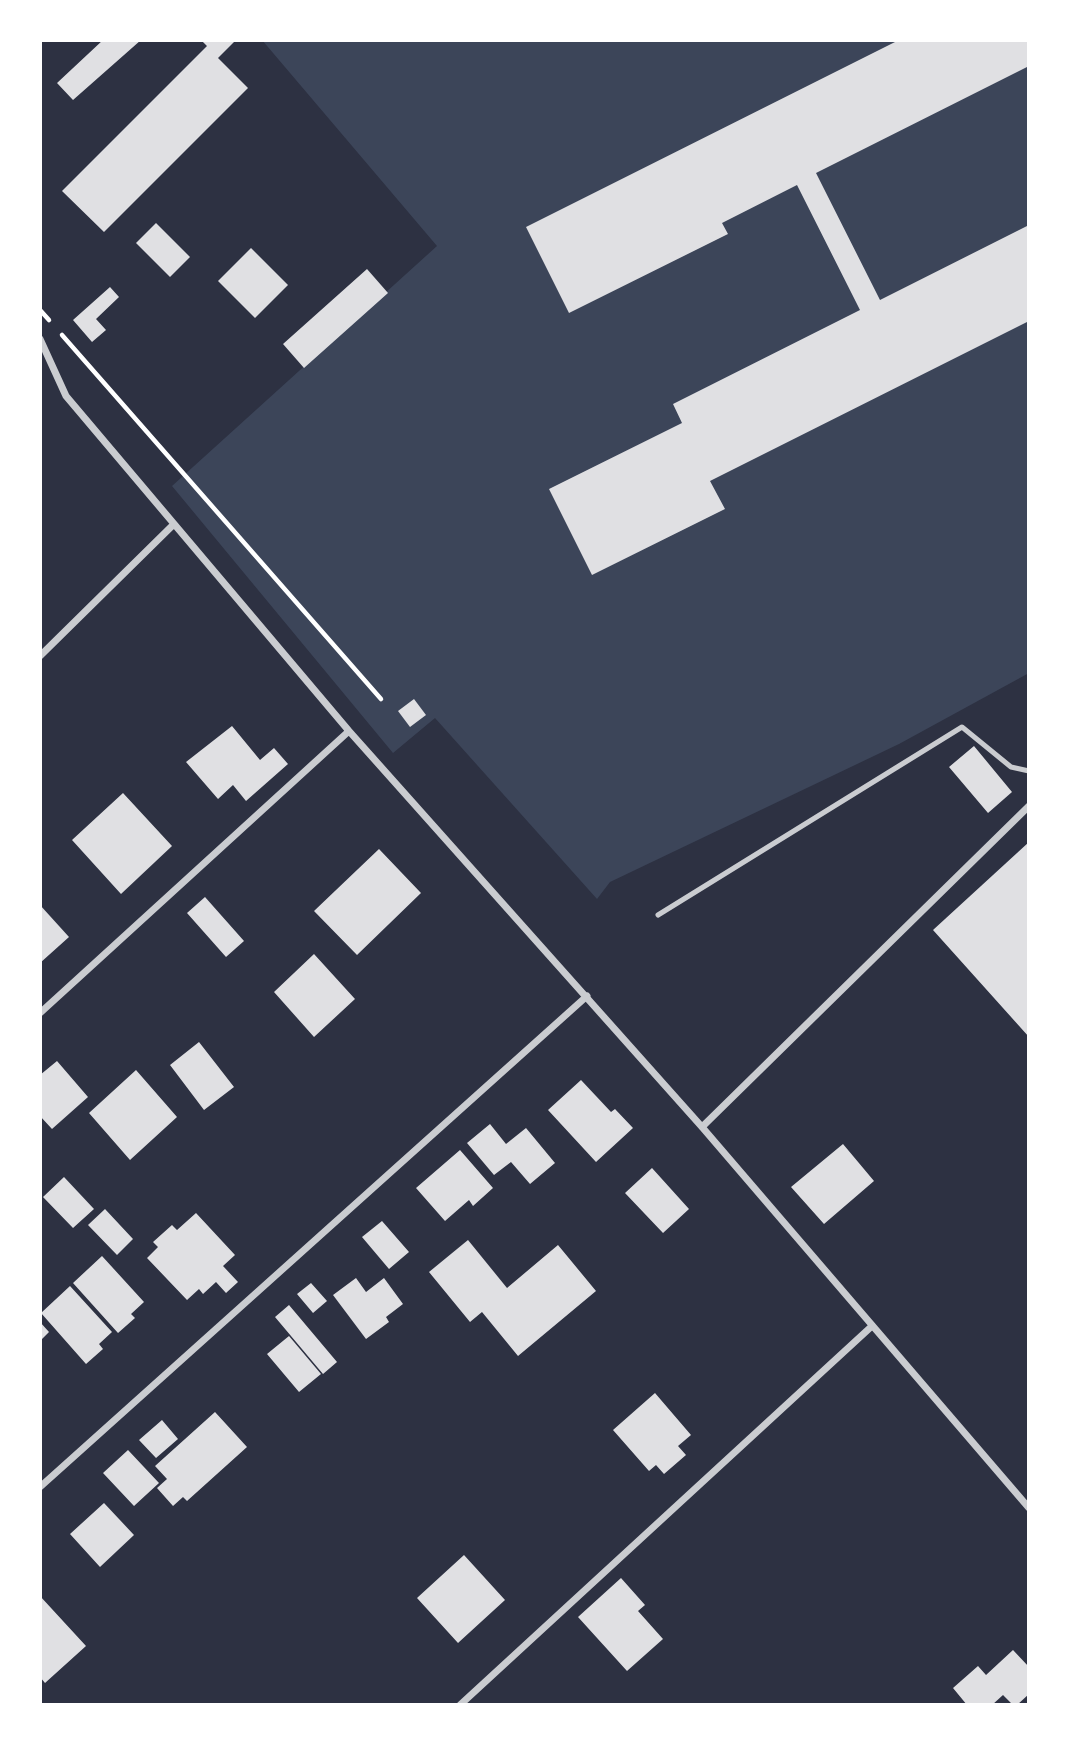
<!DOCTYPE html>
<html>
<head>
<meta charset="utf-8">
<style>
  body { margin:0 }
  #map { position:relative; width:1069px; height:1745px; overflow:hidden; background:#2d3142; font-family:"DM Sans",sans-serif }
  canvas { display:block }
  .frame { position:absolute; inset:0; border:42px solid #fff; pointer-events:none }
</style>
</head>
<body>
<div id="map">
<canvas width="1069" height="1745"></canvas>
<div class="frame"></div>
</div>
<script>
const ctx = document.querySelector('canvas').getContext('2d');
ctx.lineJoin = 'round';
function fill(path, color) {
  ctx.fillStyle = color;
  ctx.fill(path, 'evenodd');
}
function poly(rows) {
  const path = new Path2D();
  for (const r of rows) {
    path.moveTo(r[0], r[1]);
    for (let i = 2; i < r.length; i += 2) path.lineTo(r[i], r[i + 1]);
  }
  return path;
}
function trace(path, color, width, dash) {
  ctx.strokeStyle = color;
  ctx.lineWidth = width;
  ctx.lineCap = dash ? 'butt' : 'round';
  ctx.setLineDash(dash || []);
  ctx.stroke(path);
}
fill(poly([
  [262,40,1029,40,1029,673,899,744,610,882,597,899,435,718,393,753,172,486,437,246]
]), '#3c4559');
fill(poly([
  [103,40,141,40,73,100,57,83],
  [201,40,236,40,218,58,248,88,104,232,62,191,207,46],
  [899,40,1029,40,1029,66,816,173,880,300,1029,225,1029,321,710,481,725,509,592,575,549,489,682,423,673,404,860,310,797,185,722,223,728,234,569,313,526,227],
  [156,223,190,257,170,277,136,243],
  [251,248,288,285,255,318,218,281],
  [367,269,388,293,304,368,283,344],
  [110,287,119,297,96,319,106,330,92,342,73,320],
  [414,699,426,715,410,727,398,711],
  [232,726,260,760,274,748,288,764,246,801,233,785,218,799,186,762],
  [974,746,1012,792,988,813,949,767],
  [123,793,172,846,121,894,72,840],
  [1029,842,1029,1037,933,930],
  [379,849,421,893,357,955,314,911],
  [205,897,244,941,226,957,187,913],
  [40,905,69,937,40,963],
  [314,954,355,999,314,1037,274,992],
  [199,1042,234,1087,204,1110,170,1065],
  [57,1061,88,1097,52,1129,40,1116,40,1075],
  [136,1070,177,1117,130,1160,89,1113],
  [581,1080,611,1112,615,1109,633,1128,596,1162,548,1110],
  [490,1124,506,1144,526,1128,555,1163,530,1184,511,1162,494,1175,467,1143],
  [843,1144,874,1181,824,1224,791,1187],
  [460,1150,493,1188,473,1206,469,1200,445,1221,416,1188],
  [652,1168,689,1209,663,1233,625,1193],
  [64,1177,94,1209,73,1228,43,1197],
  [105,1209,133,1239,117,1255,88,1225],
  [196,1213,235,1255,223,1266,238,1282,226,1293,216,1282,203,1294,199,1289,187,1300,147,1258,158,1247,153,1242,172,1225,177,1230],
  [382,1221,409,1252,389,1269,362,1237],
  [468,1240,507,1288,558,1245,596,1291,518,1356,482,1312,470,1322,429,1272],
  [102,1256,144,1302,131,1314,135,1318,118,1333,73,1283],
  [356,1278,366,1292,384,1278,403,1304,386,1317,389,1322,366,1339,333,1295],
  [311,1283,327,1301,313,1313,297,1294],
  [70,1286,112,1332,99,1344,103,1349,86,1364,41,1313],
  [289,1305,337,1362,323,1374,275,1317],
  [40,1322,49,1332,40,1341],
  [289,1336,321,1374,299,1392,267,1354],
  [655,1393,691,1435,678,1446,686,1455,664,1474,656,1465,649,1471,613,1430],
  [215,1412,247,1447,187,1501,183,1497,173,1506,157,1488,167,1479,155,1466],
  [162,1420,178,1439,156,1458,139,1440],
  [128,1450,159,1483,134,1506,103,1473],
  [104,1503,134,1535,100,1567,70,1534],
  [464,1555,505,1600,458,1643,417,1598],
  [621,1578,645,1605,638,1611,663,1639,627,1671,578,1617],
  [40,1596,86,1646,45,1683,40,1677],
  [1013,1650,1029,1667,1029,1694,1017,1705,1013,1705,1003,1695,992,1705,967,1705,953,1688,978,1666,986,1675]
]), '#e0e0e3');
trace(poly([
  [40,310,49,320],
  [62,335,381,699]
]), '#fff', 4.5);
trace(poly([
  [658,915,962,727,1011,767,1029,771]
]), '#caccd0', 5);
trace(poly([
  [40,339,66,396,349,731,702,1127,1029,1508],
  [40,656,174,524],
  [40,1013,349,731],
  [702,1127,1029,806],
  [40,1487,587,996],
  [460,1705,872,1326]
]), '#caccd0', 7);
</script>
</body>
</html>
